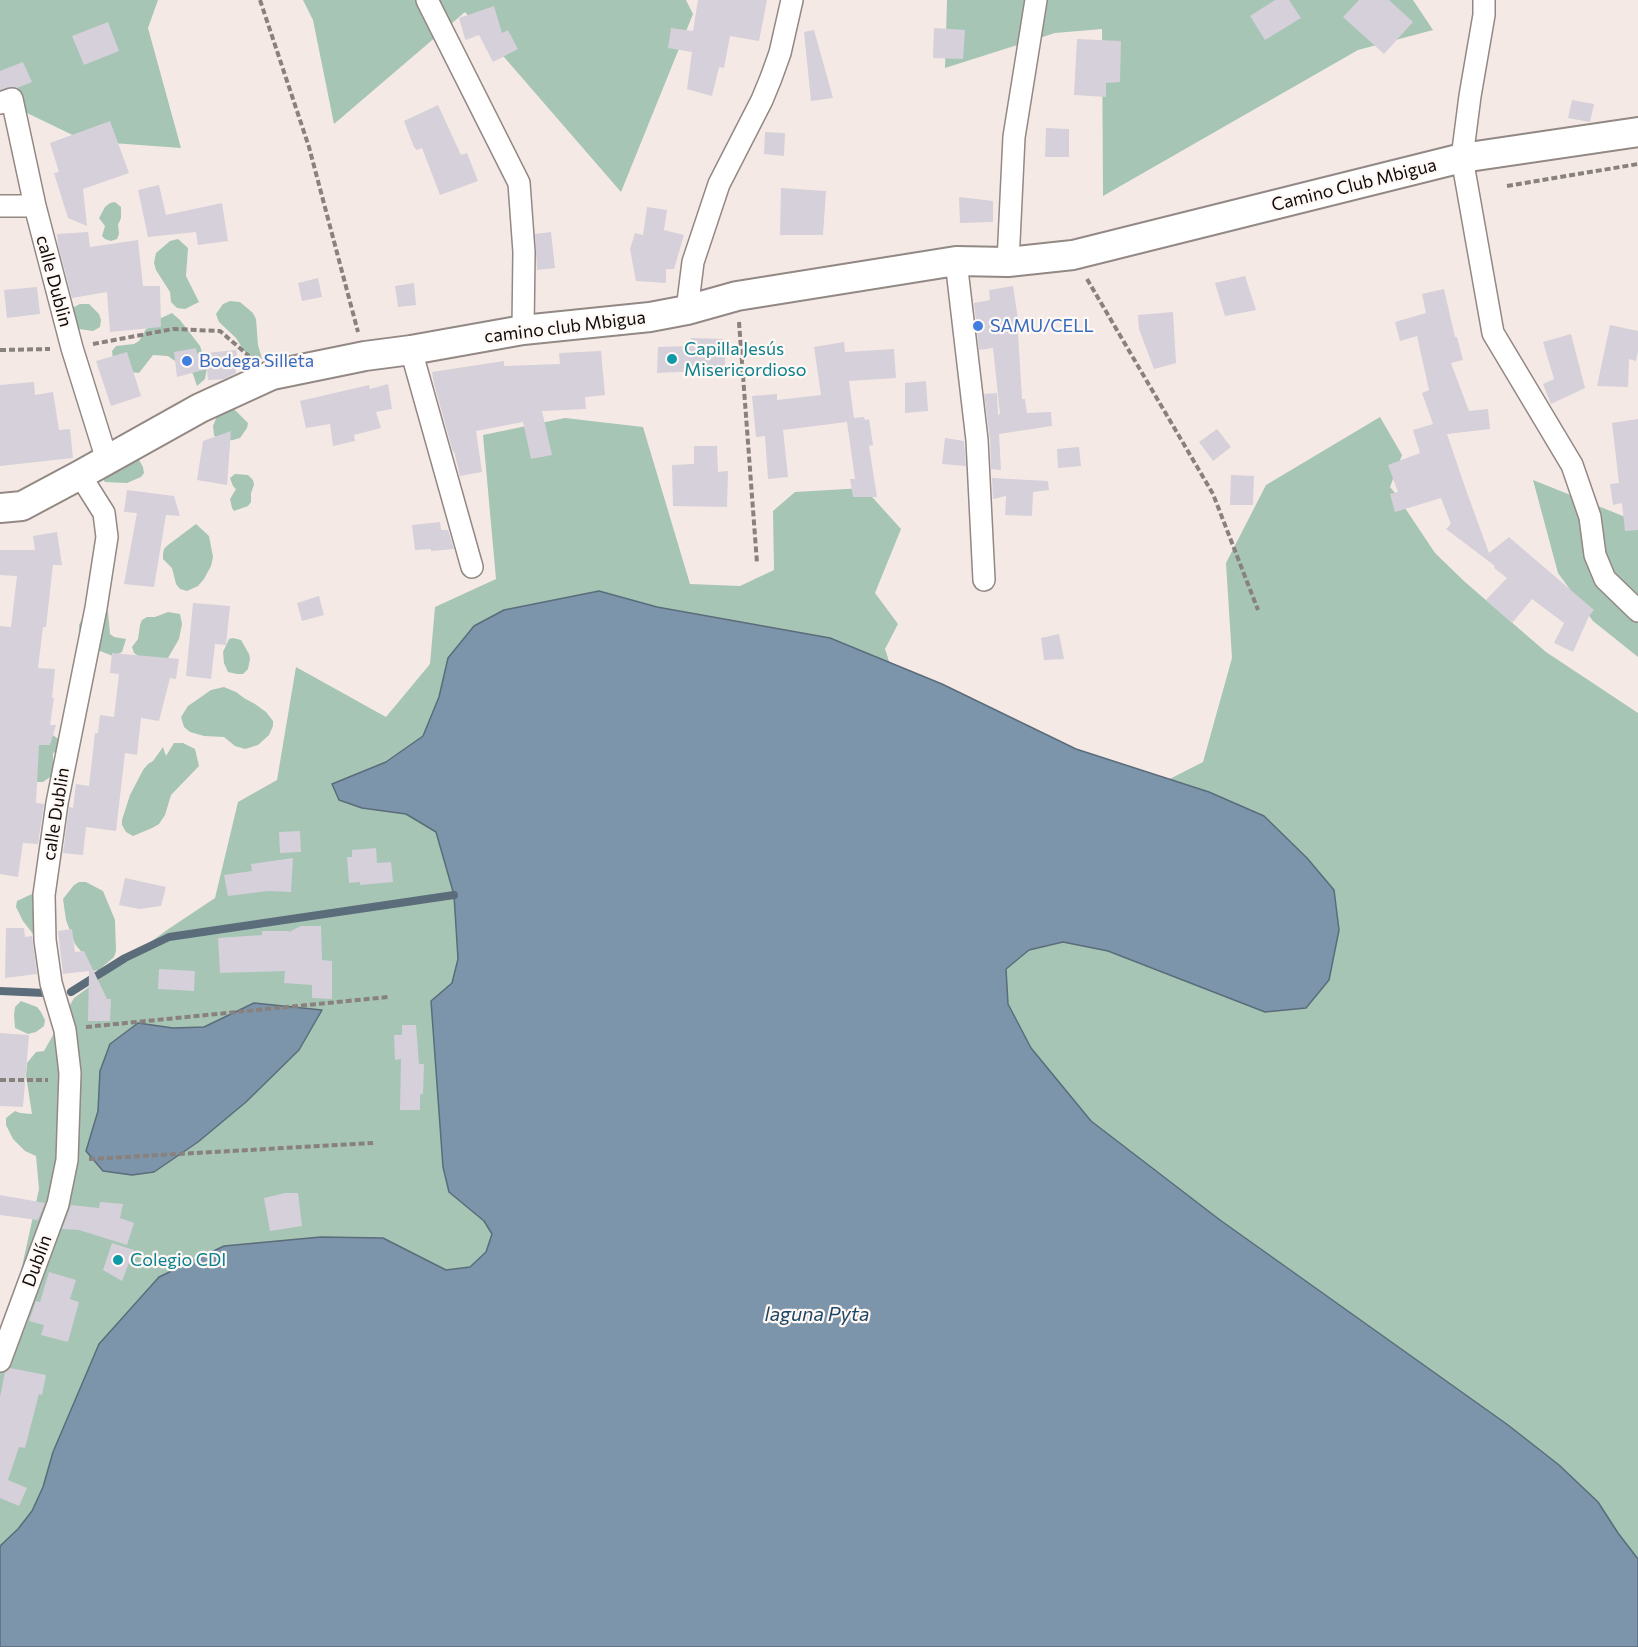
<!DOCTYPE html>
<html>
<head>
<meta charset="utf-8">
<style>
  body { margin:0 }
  canvas { display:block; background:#f5e9e5 }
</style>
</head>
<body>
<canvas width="1638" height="1647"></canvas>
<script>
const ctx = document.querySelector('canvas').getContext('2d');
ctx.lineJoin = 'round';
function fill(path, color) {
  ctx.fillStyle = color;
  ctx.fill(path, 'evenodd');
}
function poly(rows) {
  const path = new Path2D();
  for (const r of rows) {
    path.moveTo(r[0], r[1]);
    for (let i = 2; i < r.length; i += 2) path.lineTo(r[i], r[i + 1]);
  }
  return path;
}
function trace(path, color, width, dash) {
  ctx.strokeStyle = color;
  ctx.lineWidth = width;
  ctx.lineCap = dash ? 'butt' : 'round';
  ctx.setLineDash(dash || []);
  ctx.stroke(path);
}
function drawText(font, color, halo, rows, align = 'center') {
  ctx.font = font + ' Commissioner,sans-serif';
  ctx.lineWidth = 4.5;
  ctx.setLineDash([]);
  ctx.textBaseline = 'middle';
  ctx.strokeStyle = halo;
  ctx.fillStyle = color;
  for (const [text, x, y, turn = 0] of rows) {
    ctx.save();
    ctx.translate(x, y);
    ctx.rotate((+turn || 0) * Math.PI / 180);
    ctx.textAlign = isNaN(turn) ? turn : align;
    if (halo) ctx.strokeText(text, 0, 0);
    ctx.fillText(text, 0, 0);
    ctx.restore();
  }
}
fill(poly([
  [0,0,158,0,148,28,181,148,85,141,0,100],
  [303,0,686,0,693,14,621,192,465,12,334,124,313,20],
  [947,0,1413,0,1433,30,1358,50,1103,196,1102,29,1055,33,945,68],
  [115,202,121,207,121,218,118,225,119,234,117,239,111,241,105,239,102,236,105,226,99,218,105,207,110,203],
  [178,239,188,248,186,276,199,302,185,309,177,308,171,302,170,292,156,270,154,263,156,253,170,241],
  [230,301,240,302,253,313,256,319,258,345,262,359,257,357,250,360,236,338,219,322,216,314,223,304],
  [80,304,89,304,99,314,101,320,100,327,93,331,79,329,71,314,72,308],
  [172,313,180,320,200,346,207,368,205,379,197,386,193,374,168,356,153,355,139,373,131,372,113,359,112,351,116,346,134,344,139,341,146,329,154,325,159,319],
  [228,409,234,409,248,423,247,428,240,438,233,440,224,441,217,439,214,435,213,426,217,416],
  [1380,417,1402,455,1390,487,1395,493,1435,553,1465,582,1546,652,1638,713,1638,1647,0,1647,0,1367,39,1189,36,1156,25,1151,13,1139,6,1125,6,1118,15,1111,20,1113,32,1114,26,1076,27,1063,36,1052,44,1051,74,998,167,930,215,898,238,802,277,780,296,667,386,717,430,664,435,607,496,579,483,435,565,418,643,427,690,584,740,586,774,570,773,511,795,492,864,488,901,529,875,593,898,624,885,649,896,683,1152,788,1203,762,1232,658,1226,563,1266,485],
  [130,457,139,460,143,467,144,473,141,477,127,483,105,482,103,479,105,474],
  [235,474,248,475,253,480,254,485,251,493,251,502,248,506,234,511,232,508,230,499,236,489,233,486,230,478],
  [1533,480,1638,522,1638,657,1593,621,1558,573],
  [196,524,209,536,213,557,211,566,204,579,198,586,187,591,180,589,176,584,172,568,163,559,163,554,164,549,168,545],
  [101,608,108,611,110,634,114,637,126,639,122,652,113,656,100,651,93,651,80,639,79,625,83,617,87,612],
  [168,612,180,614,182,624,179,639,168,658,161,659,140,657,134,653,132,647,138,639,140,625,142,620,147,617,155,617],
  [233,638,241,640,249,654,250,659,248,669,243,674,237,674,228,672,224,663,223,652,229,639],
  [224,687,236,692,244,698,255,704,266,712,273,721,273,726,269,735,258,745,245,749,235,746,224,737,204,736,190,732,184,727,181,717,188,706,211,690],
  [48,732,60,740,59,751,53,753,53,775,43,782,34,782,23,754],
  [174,743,183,743,195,749,199,766,171,795,165,815,159,824,152,828,133,836,126,832,122,825,122,820,130,795,143,770,148,764,153,761,163,747,166,756],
  [79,882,86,882,103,891,115,920,116,951,114,957,99,970,92,971,84,955,75,944,66,920,63,899,74,885],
  [34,893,36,934,33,934,23,921,16,907,17,901],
  [21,1001,37,1007,41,1012,45,1020,44,1026,36,1032,28,1034,15,1028,14,1015,15,1007]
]), '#a6c5b5');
const water = poly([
  [599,591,657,607,830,638,942,684,1076,749,1209,792,1264,816,1307,858,1334,890,1339,930,1329,980,1306,1008,1265,1012,1108,951,1063,942,1029,950,1006,969,1008,1004,1031,1048,1091,1121,1220,1220,1508,1425,1559,1465,1598,1502,1618,1533,1638,1559,1638,1647,0,1647,0,1546,18,1529,32,1511,43,1487,53,1452,99,1344,159,1277,224,1246,321,1237,383,1238,446,1270,470,1267,486,1252,492,1234,484,1221,449,1192,443,1167,431,1001,452,983,458,959,454,895,436,832,406,814,362,808,339,800,332,784,386,762,423,736,439,697,448,658,474,626,504,610,599,591],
  [254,1003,322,1010,299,1050,246,1102,198,1142,154,1172,132,1175,103,1171,86,1151,98,1111,100,1071,110,1044,138,1023,173,1028,204,1027,254,1003]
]);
fill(water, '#7c95aa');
trace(water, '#5b6c7a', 1.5);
trace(poly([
  [0,991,45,993],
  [71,992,125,958,169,937,454,895]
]), '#5b6c7a', 8);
fill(poly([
  [698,0,767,0,759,41,730,36,724,68,719,67,712,96,687,89,692,52,668,48,671,28,693,31],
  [1275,0,1289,0,1301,18,1265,40,1250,16],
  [1359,0,1389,0,1413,22,1384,54,1343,17],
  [494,6,502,33,508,30,518,49,493,62,479,35,466,40,465,39,459,18],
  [108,22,119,51,84,65,72,36],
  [934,28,965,30,963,59,933,58],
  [814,30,833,98,811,101,804,32],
  [1077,39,1121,41,1120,82,1106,83,1106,97,1074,95],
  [23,62,32,82,17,88,9,87,0,90,0,71],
  [1572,100,1594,104,1590,122,1568,118],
  [438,105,461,155,467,153,478,181,440,195,422,148,417,150,414,147,404,121],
  [110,121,129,173,83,189,87,226,68,218,54,173,59,172,50,143],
  [1046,128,1069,129,1069,157,1045,157],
  [765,132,785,133,784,156,764,154],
  [159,185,166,215,222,203,228,241,198,245,196,232,148,237,138,190],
  [781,188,826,191,823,235,780,235],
  [959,197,993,201,993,222,960,223],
  [647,207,667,210,664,230,684,235,674,269,666,269,666,283,636,281,630,249,635,233,643,235],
  [88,232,90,247,138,240,143,286,160,286,161,327,110,332,107,292,72,298,58,245,57,234],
  [551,232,555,268,537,270,535,234],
  [1245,276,1256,310,1225,316,1215,283],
  [318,278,322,297,302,301,298,283],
  [414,283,416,305,398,307,395,286],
  [1013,286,1020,332,1018,333,1022,399,1025,399,1027,413,1051,412,1052,426,999,434,1001,470,991,469,990,439,984,394,997,393,998,415,1000,414,993,348,979,350,974,303,990,300,989,290],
  [37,287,40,314,7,318,4,290],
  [1444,289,1455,337,1457,337,1463,360,1451,363,1469,411,1488,409,1490,429,1447,434,1466,490,1489,553,1509,537,1594,610,1589,616,1573,652,1554,643,1564,623,1532,599,1512,623,1486,600,1507,578,1494,568,1495,566,1446,529,1451,524,1441,498,1395,512,1390,494,1398,492,1388,465,1420,453,1413,430,1433,424,1422,393,1429,390,1417,336,1400,341,1395,322,1426,313,1422,294],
  [1173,312,1176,363,1154,369,1139,329,1138,315],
  [1610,325,1638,331,1638,351,1636,361,1629,359,1628,387,1597,386],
  [1571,334,1585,388,1551,404,1543,384,1554,379,1543,342],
  [691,338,725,339,725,370,657,373,658,347,691,346],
  [844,342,845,352,894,349,896,378,849,381,854,418,864,417,865,420,869,419,873,445,869,446,877,497,853,497,850,479,855,479,847,422,783,430,788,477,768,479,765,436,756,437,752,396,777,394,777,400,821,395,814,347],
  [196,348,197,354,236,350,238,360,235,361,236,373,224,379,208,380,207,369,177,377,174,352],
  [601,351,605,395,585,397,586,409,542,411,552,455,531,459,523,422,476,431,482,472,460,476,454,451,453,452,434,384,432,372,504,361,504,366,560,364,559,353],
  [127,352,141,396,111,406,96,361],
  [926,381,928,411,905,413,905,383],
  [34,382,35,395,53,392,59,430,70,429,73,458,0,466,0,385],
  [388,384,392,409,376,412,381,428,354,435,355,441,333,446,330,424,306,428,300,401,369,385,370,389],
  [1638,419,1638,530,1625,531,1622,503,1613,505,1610,484,1619,483,1612,423],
  [1217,429,1231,447,1213,461,1199,442],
  [231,431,227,485,197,480,203,441],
  [945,438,964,441,966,466,942,464],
  [694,446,717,446,718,472,728,471,727,507,673,506,672,465,694,464],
  [1079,447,1081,466,1058,468,1057,449],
  [1231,475,1254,476,1253,505,1230,505],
  [992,478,1048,481,1049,490,1033,492,1032,516,1005,515,1006,496,993,499],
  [127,490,174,496,180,516,166,515,154,587,124,584,137,513,124,512],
  [440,522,441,530,448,530,454,549,431,551,431,549,415,550,412,525],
  [57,532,62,565,53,565,46,627,43,627,38,668,55,669,52,698,54,698,50,725,56,725,50,745,39,745,36,803,44,804,38,844,23,843,18,877,0,874,0,626,11,627,17,576,0,575,0,550,35,550,33,536],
  [319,596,324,615,302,621,297,603],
  [193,603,230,606,226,645,215,644,211,679,186,676],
  [1059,634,1064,659,1044,660,1041,638],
  [112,653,179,659,176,679,170,678,159,721,141,718,137,755,125,753,116,831,86,827,83,855,63,853,69,807,73,808,76,784,89,786,95,733,98,733,100,715,114,717,119,674,110,673],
  [300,831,301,852,280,853,279,832],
  [376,848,377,863,391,862,393,882,360,885,360,882,349,883,347,857,352,857,352,850],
  [293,858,291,892,268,891,228,896,224,875,252,871,251,864],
  [125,878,166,887,161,906,139,909,119,905],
  [301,926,321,926,322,960,332,961,332,999,312,998,312,985,284,983,285,971,220,973,218,938,262,935,262,931,289,931,289,932],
  [6,928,24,928,25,937,32,936,37,974,5,978],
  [72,929,75,952,84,951,107,999,111,999,110,1021,88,1021,89,971,63,974,58,931],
  [159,969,195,971,194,991,158,989],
  [402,1025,416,1025,419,1064,424,1064,423,1094,420,1094,420,1110,400,1110,401,1059,395,1060,394,1035,402,1035],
  [0,1033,29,1035,23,1107,0,1106],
  [285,1193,298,1193,302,1226,270,1231,264,1198],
  [0,1195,45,1203,38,1220,0,1215],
  [100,1202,123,1204,120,1218,134,1223,127,1245,79,1230,62,1229,71,1205,99,1208],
  [112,1243,134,1250,122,1281,103,1270],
  [49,1272,76,1280,70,1299,79,1302,68,1342,41,1335,44,1325,29,1321,36,1301,40,1302],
  [10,1368,46,1375,42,1395,39,1394,25,1448,19,1447,8,1480,27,1488,19,1506,0,1498,0,1397,5,1372]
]), '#d5d0d9');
const minor = poly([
  [427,0,519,183,524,252,523,330],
  [1484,0,1484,15,1470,96,1462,158,1493,333,1572,465,1590,517,1595,555,1605,579,1638,611],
  [0,103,12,99,35,206,72,348,107,460],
  [0,206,35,206],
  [956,261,977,440,984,580],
  [1008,262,1014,137,1036,0],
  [687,310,693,262,719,184,762,100,771,78,780,53,792,0],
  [411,350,472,567],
  [0,1361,58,1204,67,1160,70,1073,65,1030,51,983,45,940,44,895,57,803,96,608,107,537,104,513,80,475]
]);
const secondary = poly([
  [0,508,22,506,80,475,200,408,272,375,365,356,411,350,523,330,650,317,687,310,737,296,956,261,1008,262,1073,255,1462,158,1638,132]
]);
trace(minor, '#928884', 24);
trace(secondary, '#928884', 32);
trace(poly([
  [260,0,309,147,358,332],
  [1507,186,1638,164],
  [1087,279,1213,494,1258,610],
  [739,322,757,563],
  [93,344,173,329,220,331,249,356],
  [0,350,50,349],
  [86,1027,388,997],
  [0,1080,48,1080],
  [89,1159,373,1143]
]), '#89817e', 4, [6, 3]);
trace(minor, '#fff', 21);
trace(secondary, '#fff', 28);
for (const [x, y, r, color] of [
  [978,326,6,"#3f7fe0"],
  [672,359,6,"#0f9aa8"],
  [187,361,6,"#3f7fe0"],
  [118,1260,6,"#0f9aa8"]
]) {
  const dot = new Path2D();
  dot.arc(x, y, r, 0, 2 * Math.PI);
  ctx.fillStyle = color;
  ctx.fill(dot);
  trace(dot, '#fff8f5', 2);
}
drawText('18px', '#0f0b0a', '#fff8f5', [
  ["Camino Club Mbigua",1354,185,-14],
  ["calle Dublin",54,281,75],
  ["camino club Mbigua",565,327,-7],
  ["calle Dublin",56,814,-81],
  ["Dublín",37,1261,-70]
]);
drawText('18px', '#366cbe', '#fff8f5', [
  ["SAMU/CELL",990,326],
  ["Bodega Silleta",199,361]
], 'left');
drawText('18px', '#0d838f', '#fff8f5', [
  ["Capilla Jesús",684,349],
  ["Misericordioso",684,370],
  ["Colegio CDI",130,1260]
], 'left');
drawText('italic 20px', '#1c4766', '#fff8f5', [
  ["laguna Pyta",817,1314]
]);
</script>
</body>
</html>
